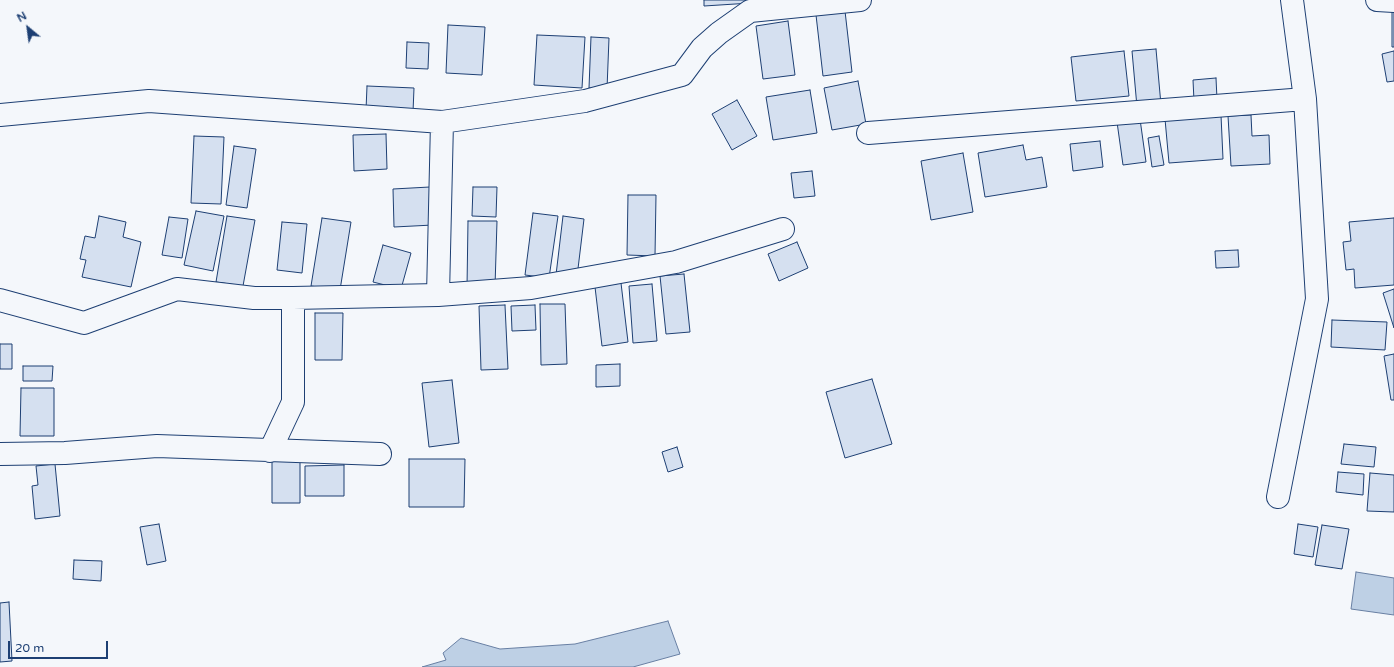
<!DOCTYPE html>
<html>
<head>
<meta charset="utf-8">
<style>
  body { margin:0 }
  #map { position:relative; width:1394px; height:667px; overflow:hidden; background:#f4f7fb; font-family:"Varela Round",sans-serif }
  canvas { display:block }
  .north { position:absolute; left:8px; top:8px; width:40px; height:40px; -webkit-text-stroke:3px #f4f7fb; paint-order:stroke; rotate:331deg; font-size:11px; font-weight:700; line-height:16px; text-align:center; color:#1d3f73 }
  .north::after { content:''; display:block; margin:auto; width:14px; height:18px; background:#1d3f73; clip-path:polygon(50% 0,100% 100%,50% 72%,0 100%) }
  .scale { position:absolute; left:8px; top:641px; width:100px; height:18px; box-sizing:border-box; border:2px solid #1d3f73; border-top:0; padding-left:5px; font-size:12px; line-height:14px; white-space:nowrap; color:#1d3f73; -webkit-text-stroke:3px #f4f7fb; paint-order:stroke }
</style>
</head>
<body>
<div id="map">
<canvas width="1394" height="667"></canvas>
<div class="north">N</div>
<div class="scale">20 m</div>
</div>
<script>
const ctx = document.querySelector('canvas').getContext('2d');
ctx.lineJoin = 'round';
function fill(path, color) {
  ctx.fillStyle = color;
  ctx.fill(path, 'evenodd');
}
function poly(rows) {
  const path = new Path2D();
  for (const r of rows) {
    path.moveTo(r[0], r[1]);
    for (let i = 2; i < r.length; i += 2) path.lineTo(r[i], r[i + 1]);
  }
  return path;
}
function trace(path, color, width, dash) {
  ctx.strokeStyle = color;
  ctx.lineWidth = width;
  ctx.lineCap = dash ? 'butt' : 'round';
  ctx.setLineDash(dash || []);
  ctx.stroke(path);
}
const water = poly([
  [1356,572,1394,578,1394,615,1351,609,1356,572],
  [668,621,680,654,633,667,422,667,446,660,443,653,461,638,500,649,575,644,668,621]
]);
fill(water, '#bed0e5');
trace(water, '#687fa3', 1);
const building = poly([
  [704,0,751,0,751,3,704,6,704,0],
  [845,11,852,72,823,76,816,15,845,11],
  [1392,11,1394,11,1394,47,1392,47,1392,11],
  [788,21,795,75,763,79,756,26,788,21],
  [448,25,485,27,482,75,446,73,448,25],
  [537,35,585,37,582,88,534,85,537,35],
  [591,37,609,38,607,89,589,88,591,37],
  [407,42,429,43,428,69,406,68,407,42],
  [1156,49,1161,105,1137,107,1132,51,1156,49],
  [1124,51,1129,96,1076,101,1071,57,1124,51],
  [1394,51,1394,81,1387,82,1382,54,1394,51],
  [1216,78,1217,99,1194,101,1193,80,1216,78],
  [858,81,866,124,832,130,824,88,858,81],
  [367,86,414,88,413,112,366,110,367,86],
  [810,90,817,133,773,140,766,97,810,90],
  [737,100,757,136,732,150,712,114,737,100],
  [1221,115,1223,159,1169,163,1165,119,1221,115],
  [1251,115,1252,136,1269,135,1270,164,1231,166,1228,116,1251,115],
  [1140,119,1146,162,1123,165,1117,122,1140,119],
  [386,134,387,169,354,171,353,135,386,134],
  [194,136,224,137,221,204,191,203,194,136],
  [1159,136,1164,165,1152,167,1148,138,1159,136],
  [1100,141,1103,167,1073,171,1070,144,1100,141],
  [1023,145,1026,160,1042,157,1047,187,985,197,978,153,1023,145],
  [234,146,256,149,247,208,226,205,234,146],
  [963,153,973,212,931,220,921,161,963,153],
  [812,171,815,196,794,198,791,173,812,171],
  [430,187,433,225,394,227,393,189,430,187],
  [473,187,497,187,496,217,472,216,473,187],
  [628,195,656,195,655,256,627,255,628,195],
  [196,211,224,216,213,271,184,265,196,211],
  [533,213,558,216,549,278,525,275,533,213],
  [99,216,126,222,123,237,141,242,131,287,82,277,86,260,80,259,85,236,95,238,99,216],
  [227,216,255,220,243,286,216,282,227,216],
  [563,216,584,219,577,277,556,275,563,216],
  [169,217,188,219,182,258,162,255,169,217],
  [322,218,351,222,340,290,311,286,322,218],
  [1394,218,1394,285,1355,288,1354,269,1346,270,1343,242,1351,241,1349,222,1394,218],
  [468,221,497,221,495,287,467,287,468,221],
  [282,222,307,224,302,273,277,270,282,222],
  [797,242,808,268,779,281,768,254,797,242],
  [383,245,411,253,401,289,373,282,383,245],
  [1238,250,1239,267,1216,268,1215,251,1238,250],
  [684,274,690,332,666,334,660,276,684,274],
  [621,283,628,342,602,346,595,287,621,283],
  [652,284,657,341,633,343,629,286,652,284],
  [1394,289,1394,328,1383,293,1394,289],
  [540,304,565,304,567,364,541,365,540,304],
  [505,305,508,369,481,370,479,306,505,305],
  [535,305,536,330,512,331,511,306,535,305],
  [315,313,343,313,342,360,315,360,315,313],
  [1332,320,1387,322,1385,350,1331,347,1332,320],
  [0,344,12,344,12,369,0,369,0,344],
  [1394,354,1394,400,1391,400,1384,356,1394,354],
  [620,364,620,386,596,387,596,365,620,364],
  [23,366,53,366,52,381,23,381,23,366],
  [872,379,892,444,845,458,826,392,872,379],
  [452,380,459,443,429,447,422,383,452,380],
  [21,388,54,388,54,436,20,436,21,388],
  [1344,444,1376,447,1374,467,1341,464,1344,444],
  [677,447,683,467,668,472,662,452,677,447],
  [409,459,465,459,464,507,409,507,409,459],
  [272,460,300,460,300,503,272,503,272,460],
  [55,464,60,516,35,519,32,486,38,485,36,466,55,464],
  [344,465,344,496,305,496,305,466,344,465],
  [1338,472,1364,474,1363,495,1336,492,1338,472],
  [1370,473,1394,475,1394,512,1367,511,1370,473],
  [159,524,166,561,147,565,140,527,159,524],
  [1298,524,1318,527,1313,557,1294,554,1298,524],
  [1322,525,1349,529,1342,569,1315,565,1322,525],
  [74,560,102,561,101,581,73,579,74,560],
  [9,602,12,661,0,662,0,603,9,602]
]);
fill(building, '#d5e0f0');
trace(building, '#1d3f73', 1);
const minor = poly([
  [1377,0,1394,1],
  [0,115,149,101,442,122,585,101,682,75,702,48,719,33,750,11,860,0],
  [868,133,1305,99],
  [438,295,442,122],
  [0,300,84,323,177,289,254,298,293,298,438,295,531,288,676,262,783,229],
  [270,451,293,402,293,298],
  [0,454,65,453,157,446,380,454],
  [1278,497,1317,299,1305,99,1292,0]
]);
trace(minor, '#1d3f73', 24);
trace(minor, '#f4f7fb', 22);
</script>
</body>
</html>
